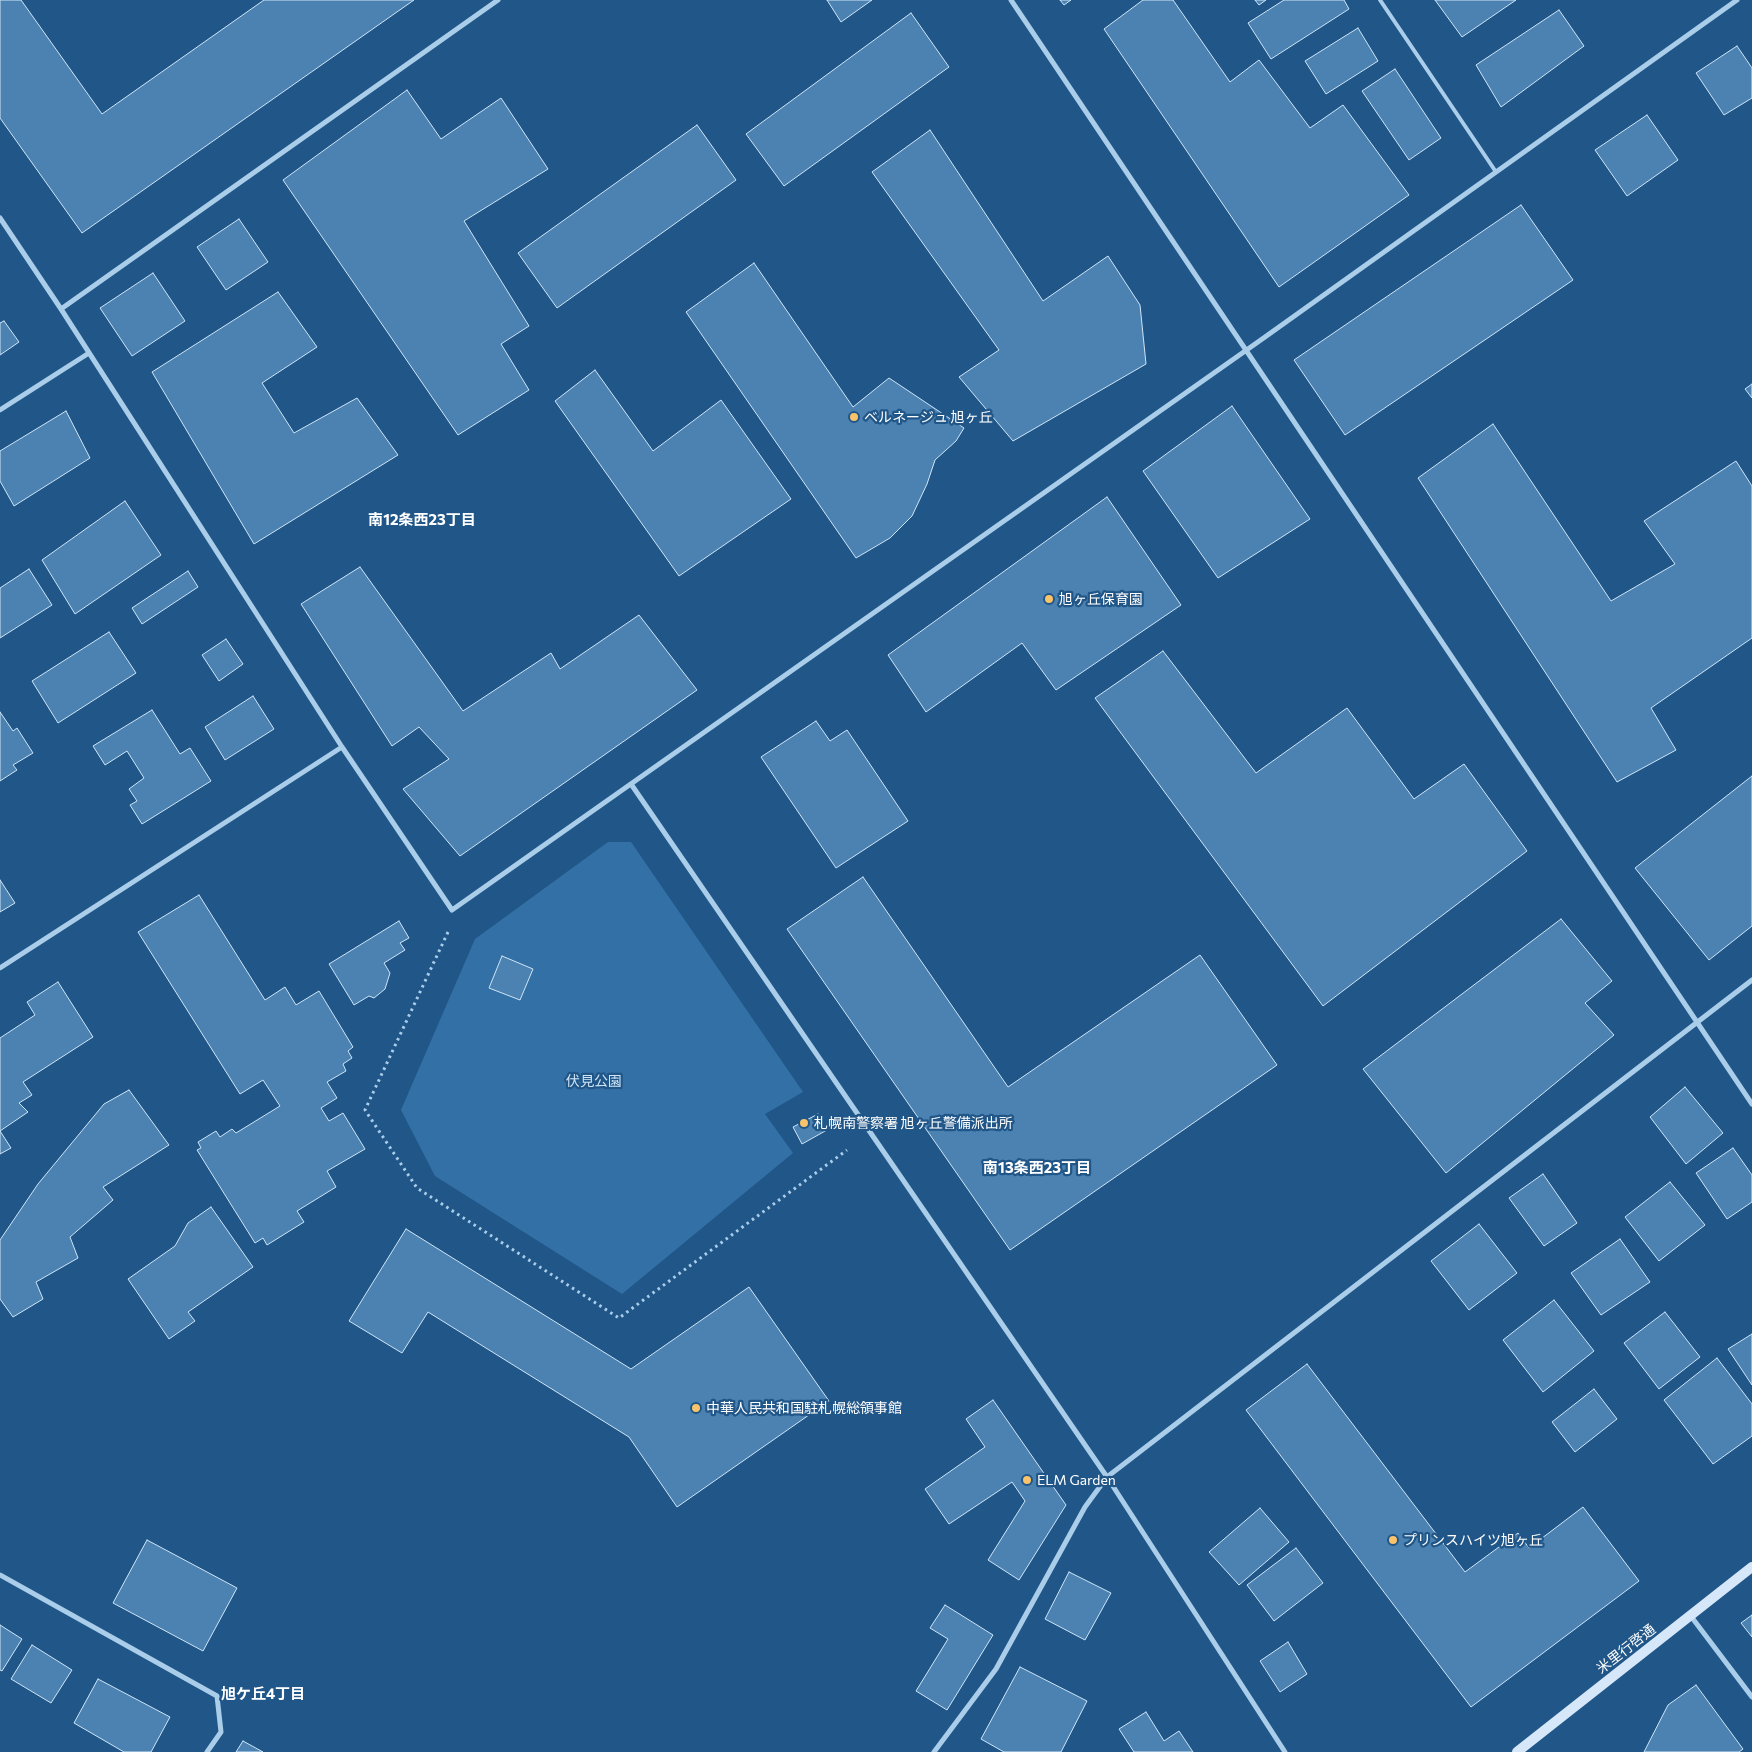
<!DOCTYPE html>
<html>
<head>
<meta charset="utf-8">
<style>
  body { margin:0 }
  canvas { display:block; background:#205688 }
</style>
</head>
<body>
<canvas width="1752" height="1752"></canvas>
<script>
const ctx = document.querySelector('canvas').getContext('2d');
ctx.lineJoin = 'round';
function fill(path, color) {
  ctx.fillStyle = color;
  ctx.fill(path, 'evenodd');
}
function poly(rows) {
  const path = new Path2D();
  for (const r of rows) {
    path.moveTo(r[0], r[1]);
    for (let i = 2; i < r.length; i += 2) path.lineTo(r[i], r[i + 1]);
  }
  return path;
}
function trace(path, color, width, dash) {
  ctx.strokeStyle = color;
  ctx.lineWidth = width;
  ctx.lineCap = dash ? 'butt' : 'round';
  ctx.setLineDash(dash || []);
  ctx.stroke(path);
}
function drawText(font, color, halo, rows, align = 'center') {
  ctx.font = font + ' Commissioner,"Noto Sans JP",sans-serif';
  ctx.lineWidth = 4.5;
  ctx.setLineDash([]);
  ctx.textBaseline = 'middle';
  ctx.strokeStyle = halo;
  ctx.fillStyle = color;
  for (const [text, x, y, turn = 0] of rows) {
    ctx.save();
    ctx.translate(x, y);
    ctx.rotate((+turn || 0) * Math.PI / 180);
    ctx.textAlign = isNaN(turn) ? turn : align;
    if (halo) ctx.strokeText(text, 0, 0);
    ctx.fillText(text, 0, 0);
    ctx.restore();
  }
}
fill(poly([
  [608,842,631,842,803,1092,765,1114,793,1153,622,1294,435,1176,401,1110,475,939]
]), '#3370a5');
const building = poly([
  [0,0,21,0,102,114,264,0,414,0,82,233,0,118,0,0],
  [827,0,872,0,841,22,827,0],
  [1060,0,1071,0,1064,5,1060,0],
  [1143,0,1173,0,1230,82,1259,60,1310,128,1343,105,1409,195,1279,287,1104,29,1143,0],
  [1255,0,1266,0,1259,5,1255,0],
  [1284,0,1344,0,1349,9,1271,59,1248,23,1284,0],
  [1435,0,1516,0,1462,37,1435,0],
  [1559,10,1584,46,1501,107,1476,65,1559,10],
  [911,13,949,67,784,186,746,134,911,13],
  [1358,28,1378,61,1326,94,1305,61,1358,28],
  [1737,46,1752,68,1752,98,1724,115,1696,73,1737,46],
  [1395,69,1441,138,1409,160,1362,91,1395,69],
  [407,90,441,139,501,98,548,169,464,221,529,326,501,344,529,390,458,435,283,180,407,90],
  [1647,115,1678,160,1627,196,1595,150,1647,115],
  [697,125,736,180,557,308,518,253,697,125],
  [930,130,1043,301,1108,256,1140,305,1146,364,1013,441,959,377,999,350,872,172,930,130],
  [1521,205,1573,280,1345,435,1294,360,1521,205],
  [239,219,268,262,226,290,197,247,239,219],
  [754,263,853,407,889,378,964,428,956,441,935,460,927,484,912,516,890,538,856,558,686,312,754,263],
  [153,273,185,321,132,356,100,308,153,273],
  [278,292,317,347,262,383,294,433,357,398,398,455,254,544,152,372,278,292],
  [4,321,19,342,0,355,0,323,4,321],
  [595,370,653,451,721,400,791,499,679,576,555,401,595,370],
  [1752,384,1752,398,1745,389,1752,384],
  [1232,406,1310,519,1218,578,1143,471,1232,406],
  [66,411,90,458,14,506,0,481,0,451,66,411],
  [1493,424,1611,601,1675,564,1644,521,1736,461,1752,486,1752,638,1651,708,1676,750,1617,782,1418,478,1493,424],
  [1107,497,1181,605,1056,690,1022,643,926,712,888,655,1107,497],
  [125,501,161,555,75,614,42,560,125,501],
  [360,567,463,711,551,653,560,669,639,615,697,690,460,856,403,789,449,759,419,727,392,746,301,604,360,567],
  [29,569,52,605,0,638,0,588,29,569],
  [188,571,198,587,142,624,132,608,188,571],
  [109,632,136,673,58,723,32,681,109,632],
  [226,639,243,664,219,681,202,655,226,639],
  [1163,651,1256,773,1347,708,1414,799,1464,764,1527,851,1323,1006,1095,698,1163,651],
  [253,696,274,729,225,760,205,727,253,696],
  [152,710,180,754,190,748,211,781,142,824,130,805,137,801,129,789,144,778,127,751,105,765,93,746,152,710],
  [0,712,13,731,17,728,33,753,13,765,17,770,0,781,0,712],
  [816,721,830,741,847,730,908,821,836,868,761,757,816,721],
  [1752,776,1752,926,1709,960,1635,868,1752,776],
  [863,877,1008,1087,1200,955,1277,1065,1010,1250,787,929,863,877],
  [0,880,15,903,0,912,0,880],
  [199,895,265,1000,285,987,296,1005,319,991,353,1047,348,1051,352,1058,343,1064,346,1071,327,1082,337,1098,321,1108,329,1121,343,1113,365,1149,327,1171,336,1187,297,1211,304,1222,267,1245,263,1238,255,1243,197,1150,201,1148,198,1142,216,1131,220,1137,232,1129,236,1133,280,1106,263,1080,240,1094,138,932,199,895],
  [1561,919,1612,981,1585,1003,1614,1035,1446,1173,1363,1069,1561,919],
  [399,921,409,938,400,943,405,950,384,963,390,973,385,989,374,998,369,996,354,1005,329,964,399,921],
  [502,956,533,969,520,1000,489,988,502,956],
  [58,982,93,1037,23,1082,32,1095,19,1103,28,1112,0,1131,0,1038,35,1015,27,1002,58,982],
  [1685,1087,1723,1133,1686,1164,1650,1117,1685,1087],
  [129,1090,169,1145,103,1187,113,1200,70,1237,78,1258,36,1282,43,1299,13,1317,0,1299,0,1240,38,1184,104,1104,129,1090],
  [818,1114,827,1130,802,1144,793,1127,818,1114],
  [0,1131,11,1148,0,1154,0,1131],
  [1733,1148,1752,1175,1752,1202,1727,1219,1696,1173,1733,1148],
  [1543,1174,1577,1223,1544,1246,1509,1198,1543,1174],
  [1670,1182,1705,1225,1659,1261,1625,1217,1670,1182],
  [211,1207,253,1267,188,1312,195,1321,169,1339,128,1279,175,1246,188,1223,211,1207],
  [1479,1224,1517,1273,1469,1310,1431,1261,1479,1224],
  [406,1229,631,1369,749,1287,829,1401,677,1507,629,1437,428,1312,402,1353,349,1321,406,1229],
  [1620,1239,1650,1282,1601,1315,1571,1273,1620,1239],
  [1554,1300,1594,1351,1543,1392,1503,1340,1554,1300],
  [1665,1312,1700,1357,1659,1389,1624,1343,1665,1312],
  [1752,1334,1752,1385,1728,1349,1752,1334],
  [1717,1358,1752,1404,1752,1436,1713,1464,1664,1400,1717,1358],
  [1307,1364,1465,1572,1518,1533,1529,1548,1583,1507,1639,1581,1471,1707,1246,1410,1307,1364],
  [1594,1389,1617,1419,1575,1452,1552,1422,1594,1389],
  [993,1400,1066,1505,1019,1580,988,1560,1025,1501,1012,1482,949,1524,925,1489,985,1447,966,1419,993,1400],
  [1260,1508,1289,1542,1239,1585,1209,1552,1260,1508],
  [147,1540,237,1588,203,1651,113,1603,147,1540],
  [1296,1548,1323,1583,1274,1621,1247,1585,1296,1548],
  [1069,1572,1111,1593,1085,1640,1045,1619,1069,1572],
  [945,1605,993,1635,947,1710,916,1691,948,1639,930,1628,945,1605],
  [1752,1615,1752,1637,1741,1623,1752,1615],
  [0,1625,22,1639,2,1671,0,1670,0,1625],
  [1288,1642,1307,1674,1280,1692,1260,1661,1288,1642],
  [32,1645,72,1670,51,1703,11,1679,32,1645],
  [1020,1667,1087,1701,1061,1752,1004,1752,981,1739,1020,1667],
  [98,1679,170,1717,151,1752,124,1752,74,1723,98,1679],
  [1696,1685,1743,1749,1739,1752,1644,1752,1668,1705,1696,1685],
  [1146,1712,1164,1741,1179,1731,1193,1752,1134,1752,1119,1729,1146,1712],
  [243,1741,263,1752,236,1752,243,1741]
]);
fill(building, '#4c82b2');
trace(building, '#cee5f8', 1);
trace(poly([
  [448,932,365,1110,417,1188,619,1318,847,1150]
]), '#aacdea', 3, [2.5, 4]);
trace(poly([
  [1380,0,1496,172]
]), '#aacdea', 4);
trace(poly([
  [1011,0,1752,1104],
  [0,218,61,309,342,747,452,910,1265,337,1737,0],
  [61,309,498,0],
  [0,410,89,353],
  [631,784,1107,1477,1285,1752],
  [0,968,342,747],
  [0,1575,217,1696,221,1732,207,1752],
  [1690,1615,1752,1697],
  [934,1752,996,1669,1085,1507,1107,1477,1752,980]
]), '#aacdea', 5);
trace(poly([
  [1517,1752,1752,1567]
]), '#d5e7f8', 10);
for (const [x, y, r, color] of [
  [854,417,5,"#f8c36a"],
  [1049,599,5,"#f8c36a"],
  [804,1123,5,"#f8c36a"],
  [696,1408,5,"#f8c36a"],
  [1027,1480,5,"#f8c36a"],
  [1393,1540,5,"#f8c36a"]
]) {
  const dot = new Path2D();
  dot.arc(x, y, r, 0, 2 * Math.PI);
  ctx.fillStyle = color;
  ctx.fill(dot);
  trace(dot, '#205688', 2);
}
drawText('14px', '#fff', '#205688', [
  ["ベルネージュ 旭ヶ丘",864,417],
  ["旭ヶ丘保育園",1059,599],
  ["札幌南警察署 旭ヶ丘警備派出所",814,1123],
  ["中華人民共和国駐札幌総領事館",706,1408],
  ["ELM Garden",1037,1480],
  ["プリンスハイツ旭ヶ丘",1403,1540]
], 'left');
drawText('14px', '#cee5f8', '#205688', [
  ["伏見公園",594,1081]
]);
drawText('14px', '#fff', '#205688', [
  ["米里行啓通",1626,1649,-38]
]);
drawText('bold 15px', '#fff', '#205688', [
  ["南12条西23丁目",422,520],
  ["南13条西23丁目",1037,1168],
  ["旭ケ丘4丁目",263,1694]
]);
</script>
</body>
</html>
